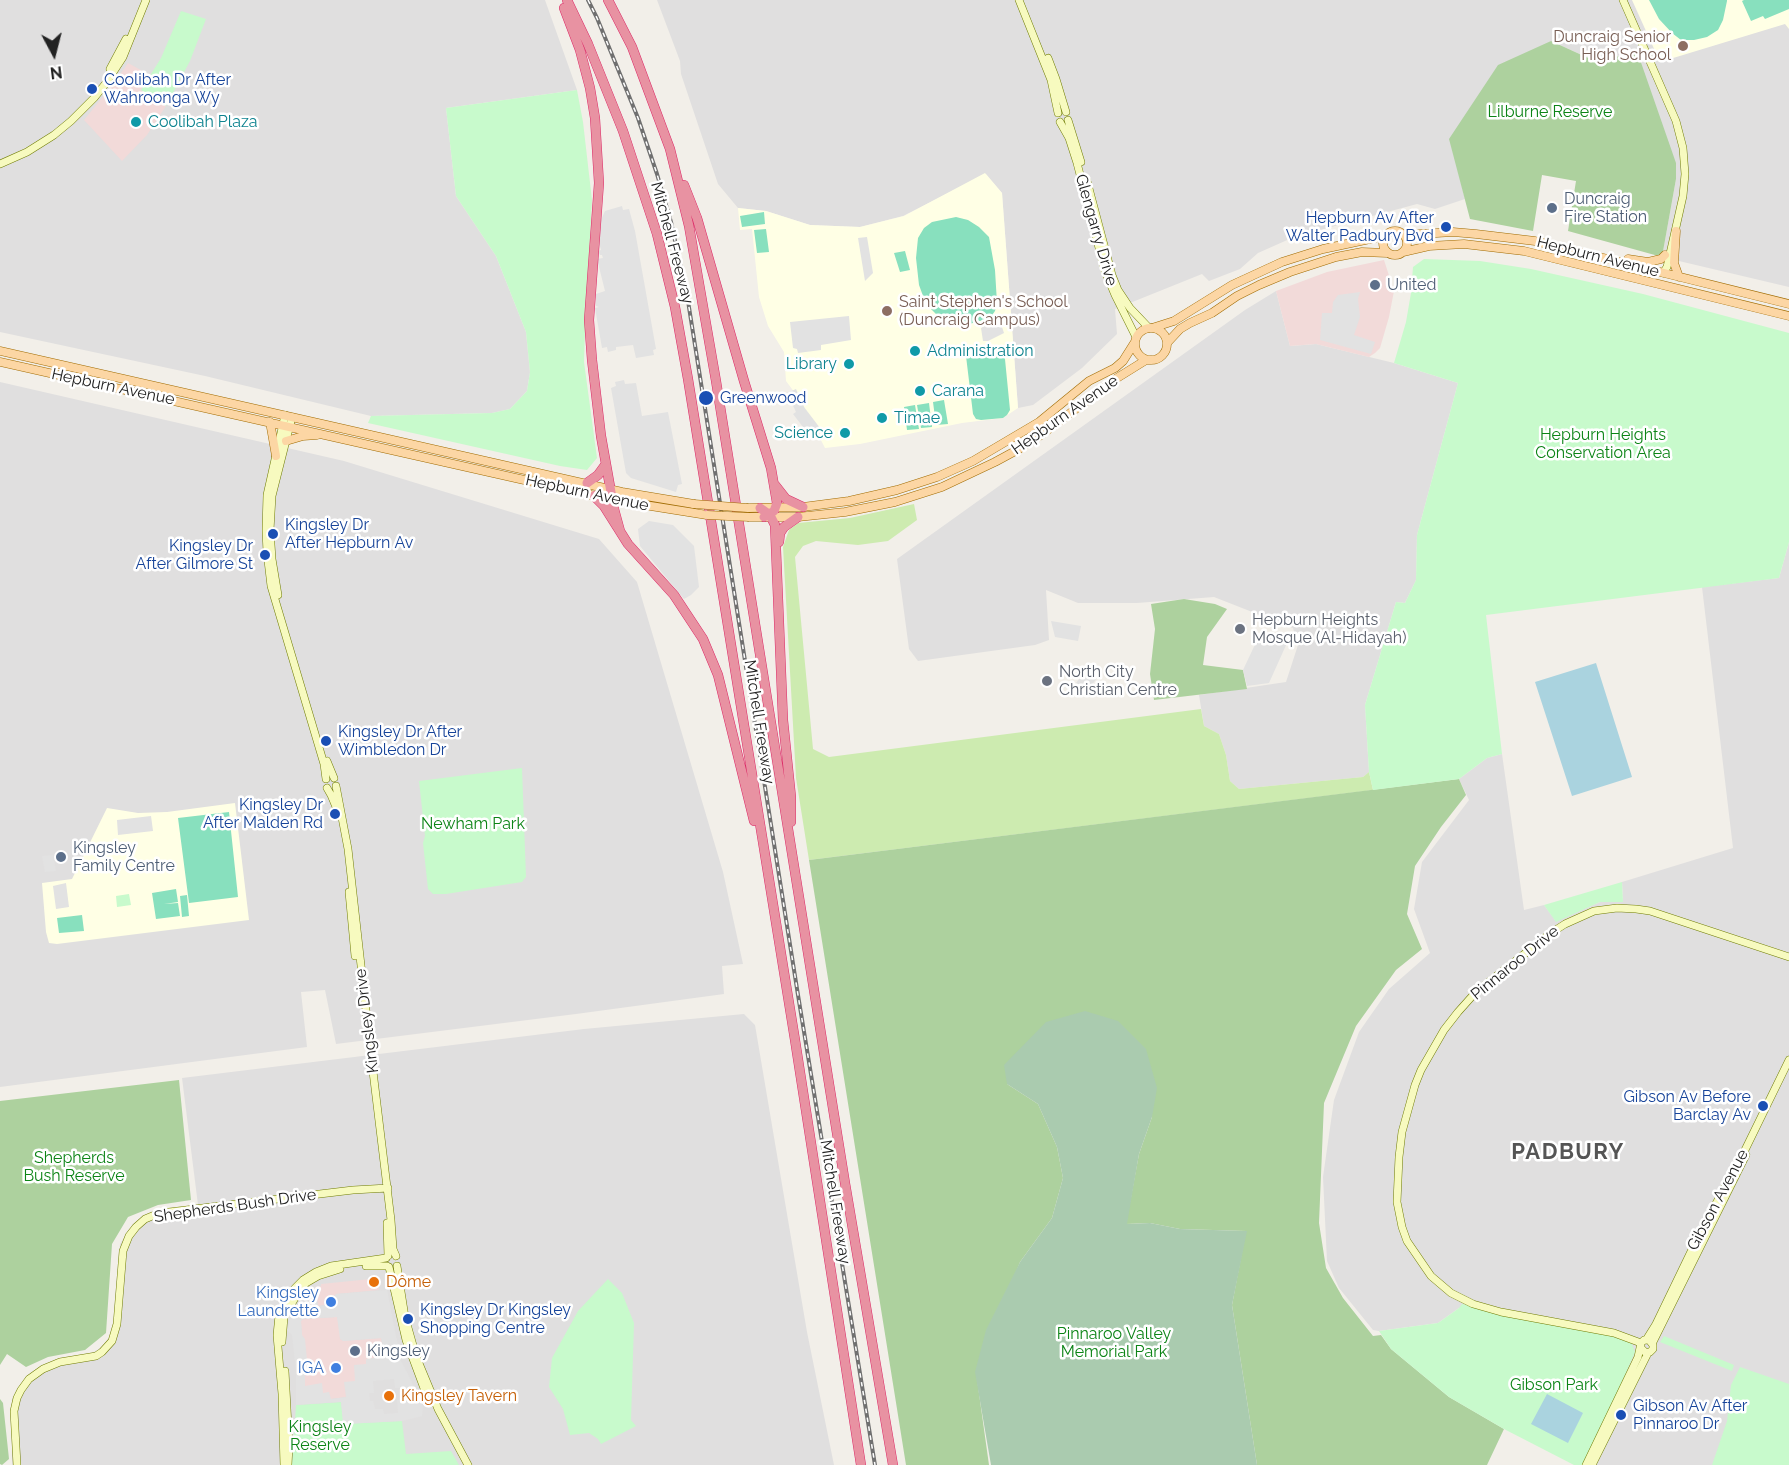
<!DOCTYPE html>
<html>
<head>
<meta charset="utf-8">
<style>
  body { margin:0 }
  #map { position:relative; width:1789px; height:1465px; overflow:hidden; background:#f2efe9; font-family:Raleway,sans-serif }
  canvas { display:block }
  .north { position:absolute; left:24px; top:24px; width:60px; height:60px; -webkit-text-stroke:4px #fff; paint-order:stroke; rotate:173deg; font-size:16px; font-weight:700; line-height:24px; text-align:center; color:#222 }
  .north::after { content:''; display:block; margin:auto; width:21px; height:27px; background:#222; clip-path:polygon(50% 0,100% 100%,50% 72%,0 100%) }
</style>
</head>
<body>
<div id="map">
<canvas width="1789" height="1465"></canvas>
<div class="north">N</div>
</div>
<script>
const ctx = document.querySelector('canvas').getContext('2d');
ctx.lineJoin = 'round';
function fill(path, color) {
  ctx.fillStyle = color;
  ctx.fill(path, 'evenodd');
}
function poly(rows) {
  const path = new Path2D();
  for (const r of rows) {
    if (r.length === 3) {
      path.moveTo(r[0] + r[2], r[1]);
      path.arc(r[0], r[1], r[2], 0, 2 * Math.PI);
      continue;
    }
    path.moveTo(r[0], r[1]);
    for (let i = 2; i < r.length; i += 2) path.lineTo(r[i], r[i + 1]);
  }
  return path;
}
function trace(path, color, width, dash) {
  ctx.strokeStyle = color;
  ctx.lineWidth = width;
  ctx.lineCap = dash ? 'butt' : 'round';
  ctx.setLineDash(dash || []);
  ctx.stroke(path);
}
function drawText(font, color, halo, rows, align = 'center') {
  ctx.font = font + ' Raleway,sans-serif';
  ctx.lineWidth = 5;
  ctx.setLineDash([]);
  ctx.textBaseline = 'middle';
  ctx.strokeStyle = halo;
  ctx.fillStyle = color;
  for (const [text, x, y, turn = 0] of rows) {
    ctx.save();
    ctx.translate(x, y);
    ctx.rotate((+turn || 0) * Math.PI / 180);
    ctx.textAlign = isNaN(turn) ? turn : align;
    if (halo) ctx.strokeText(text, 0, 0);
    ctx.fillText(text, 0, 0);
    ctx.restore();
  }
}
fill(poly([
  [0,0,545,0,577,90,446,108,456,196,496,256,526,332,530,372,527,391,510,409,492,413,371,416,205,376,0,332],
  [657,0,1789,0,1789,287,1662,257,1676,179,1636,51,1597,62,1551,41,1450,139,1465,199,1435,209,1417,204,1294,237,1258,253,1240,269,1209,281,1202,274,1115,309,1117,334,1082,368,1033,405,1018,408,1002,193,986,174,903,216,860,227,810,225,766,211,738,208,718,184,681,74,680,61],
  [1276,291,1290,346,1316,344,1394,363,1458,383,1417,535,1416,580,1405,603,1396,602,1365,705,1369,772,1363,777,1239,789,1230,781,1226,755,1219,734,1204,726,1199,695,1286,682,1298,645,1293,628,1214,597,1137,603,1078,603,1046,590,1049,640,1035,645,918,661,909,649,897,559,1245,310],
  [0,382,344,461,599,539,637,582,723,872,743,964,722,966,724,994,576,1014,336,1044,325,990,301,992,307,1047,0,1087],
  [1789,542,1789,1465,1586,1465,1459,1308,1438,1323,1379,1331,1373,1330,1339,1288,1327,1261,1323,1177,1334,1100,1359,1032,1389,989,1430,953,1414,909,1422,862,1469,800,1459,779,1487,758,1502,754,1524,910,1544,905,1556,921,1600,902,1623,902,1622,882,1733,848,1702,587,1779,578],
  [744,1014,755,1025,807,1332,834,1465,12,1465,12,1399,25,1379,47,1364,87,1356,102,1347,112,1334,116,1309,120,1244,133,1224,160,1210,198,1205,182,1078,584,1029]
]), '#e0dfdf');
fill(poly([
  [128,63,150,75,141,90,166,106,147,135,122,161,84,120,114,83],
  [1384,260,1394,291,1389,317,1380,348,1375,353,1369,357,1316,344,1290,346,1276,291,1327,272],
  [371,1279,371,1280,378,1279,379,1290,336,1294,334,1304,318,1306,315,1287,321,1286,321,1284],
  [337,1317,343,1341,381,1338,383,1347,383,1357,366,1359,366,1364,346,1397,331,1399,323,1393,305,1386,301,1321,303,1319]
]), '#f2dad9');
fill(poly([
  [1632,0,1789,0,1789,29,1785,24,1660,62],
  [985,173,1002,193,1018,408,1003,418,962,423,860,444,825,448,801,401,786,381,784,352,768,326,759,297,752,229,740,230,738,208,766,211,810,225,860,227,904,216],
  [235,803,249,920,57,944,49,943,46,932,42,883,72,879,107,808,138,813,167,812]
]), '#ffffe5');
fill(poly([
  [914,504,917,520,888,541,858,545,816,541,803,546,795,557,813,749,829,757,1201,709,1204,726,1219,734,1226,755,1230,781,1239,789,1363,777,1369,772,1373,790,809,860,796,778,783,547,789,530,798,523,850,518]
]), '#cdebb0');
fill(poly([
  [1551,41,1597,62,1637,51,1676,163,1676,179,1662,257,1568,231,1576,181,1542,175,1533,231,1470,219,1449,139,1498,65],
  [1184,599,1215,604,1227,609,1207,637,1203,665,1243,670,1247,689,1154,700,1150,674,1155,629,1151,604],
  [1459,779,1466,795,1441,827,1415,866,1407,914,1422,949,1396,970,1356,1026,1324,1103,1319,1223,1326,1268,1343,1298,1373,1336,1381,1335,1391,1349,1449,1397,1504,1429,1487,1465,1257,1465,1232,1305,1246,1231,1180,1229,1150,1223,1126,1224,1139,1154,1152,1117,1007,1084,1038,1104,1057,1147,1063,1178,1052,1218,1020,1262,976,1372,989,1465,906,1465,809,860],
  [179,1080,191,1200,158,1205,128,1217,112,1244,106,1333,85,1350,48,1357,26,1367,7,1354,0,1365,0,1101],
  [0,1399,3,1403,9,1459,2,1465,0,1464]
]), '#add19e');
fill(poly([
  [1085,1011,1118,1021,1146,1049,1157,1088,1152,1117,1139,1154,1127,1224,1150,1223,1180,1229,1247,1231,1232,1305,1257,1465,991,1465,975,1372,986,1330,1020,1262,1052,1218,1063,1178,1057,1147,1038,1104,1007,1084,1004,1065,1046,1022]
]), '#aacbaf');
fill(poly([
  [181,11,206,19,190,61,166,106,141,90,161,58],
  [577,90,583,122,592,200,585,332,584,362,597,458,587,470,560,466,368,423,371,416,492,413,510,409,527,391,530,372,526,332,496,256,456,196,446,108],
  [1424,259,1480,261,1531,269,1643,294,1789,333,1789,542,1779,578,1486,615,1502,754,1487,758,1459,779,1373,790,1369,772,1365,705,1396,602,1405,603,1416,580,1417,535,1458,383,1394,363,1406,322,1411,293,1413,267],
  [522,768,526,877,522,882,446,894,433,894,428,889,423,843,425,836,419,781],
  [1622,882,1623,902,1600,902,1556,922,1544,905],
  [129,894,131,905,117,907,116,896],
  [608,1279,622,1293,634,1323,631,1420,636,1426,601,1444,598,1439,589,1433,570,1435,563,1409,549,1387,552,1358,578,1311],
  [1462,1304,1600,1333,1631,1342,1635,1352,1586,1465,1574,1465,1504,1429,1449,1397,1391,1349,1379,1331,1438,1323,1459,1308],
  [1664,1336,1734,1365,1732,1371,1660,1342],
  [1740,1367,1789,1384,1789,1465,1712,1465,1727,1421,1731,1385],
  [341,1402,344,1424,402,1421,406,1454,451,1451,459,1465,292,1465,296,1405]
]), '#c8facc');
fill(poly([
  [1649,0,1727,0,1727,1,1723,20,1718,30,1707,37,1694,40,1681,40,1672,33,1659,19],
  [1744,0,1789,0,1789,9,1765,19,1763,16,1751,21,1742,1],
  [764,212,765,224,742,227,740,216],
  [956,217,968,220,979,227,989,237,995,270,997,303,995,311,990,318,966,325,952,325,944,322,926,304,919,285,916,258,918,238,924,228,932,222],
  [766,229,769,252,757,253,754,230],
  [905,251,910,270,900,272,894,253],
  [996,345,1004,349,1010,410,1007,415,1003,418,981,420,976,419,973,414,966,356,970,349],
  [944,400,948,424,936,425,933,402],
  [929,403,932,427,921,428,917,405],
  [915,405,919,429,907,430,904,407],
  [229,812,238,897,189,903,178,818],
  [176,889,178,902,164,904,178,903,180,916,156,919,152,893],
  [187,895,189,916,182,917,180,896],
  [82,915,84,931,59,933,57,918]
]), '#88e0be');
fill(poly([
  [622,206,623,210,629,209,635,231,656,349,653,350,654,355,636,358,633,345,616,347,616,350,608,352,607,347,602,348,595,308,599,307,596,306,596,294,605,291,597,259,603,258,602,255,600,255,598,251,601,250,599,243,601,220,605,211],
  [867,237,873,273,865,281,858,238],
  [1360,292,1358,299,1360,317,1354,335,1375,342,1371,354,1320,340,1322,313,1332,313,1333,302,1338,295],
  [849,316,851,340,821,345,821,350,798,353,797,349,793,348,790,322],
  [999,318,1004,333,988,341,983,341,981,328],
  [624,380,625,384,636,383,642,416,668,412,682,484,678,485,676,492,631,478,626,473,611,388,616,386,615,382],
  [796,389,804,407,820,428,817,430,820,434,813,440,793,414,796,412,787,393],
  [649,521,673,525,694,546,699,587,691,595,684,599,640,546,638,529],
  [1051,621,1081,626,1078,641,1055,637],
  [1260,634,1287,643,1269,683,1247,686,1243,670],
  [1090,671,1100,674,1088,690,1076,683,1083,674,1086,676],
  [151,816,153,831,118,835,117,820],
  [53,855,56,871,45,872,42,856],
  [66,883,69,907,56,909,53,886],
  [315,1287,318,1306,333,1304,333,1298,336,1294,387,1290,401,1361,408,1374,423,1406,422,1416,402,1421,343,1424,341,1402,296,1405,296,1372,292,1335,288,1331,290,1319,295,1309,308,1291],
  [337,1317,340,1339,343,1341,381,1338,383,1347,383,1357,366,1359,366,1364,354,1365,355,1381,344,1382,346,1397,331,1399,329,1392,323,1393,322,1383,305,1386,305,1373,308,1370,305,1339,302,1335,301,1321,303,1319],
  [394,1379,395,1388,403,1388,404,1399,397,1400,398,1413,384,1414,383,1409,375,1409,373,1401,370,1401,369,1393,374,1393,373,1381]
]), '#e2e2e2');
fill(poly([
  [1596,663,1632,777,1572,796,1535,682],
  [1547,1394,1583,1413,1568,1443,1531,1424]
]), '#aad3df');
const secondary = poly([
  [1019,0,1051,80,1058,113],
  [1623,0,1676,121,1683,148,1685,174,1683,196,1667,267,1663,273],
  [1048,58,1056,79,1066,112],
  [110,69,126,39],
  [1068,120,1081,162],
  [1060,122,1069,138,1077,163,1105,271,1115,295,1136,337],
  [0,164,27,152,54,135,71,121,94,98,106,83,123,57,146,0],
  [1087,181,1112,275,1118,290,1130,308,1149,328],
  [285,415,267,495,266,530,267,552,271,586,324,764,326,779],
  [278,595,272,559,270,530,272,496,292,417],
  [327,761,334,778],
  [336,786,348,849,371,1055,391,1220,393,1249,396,1256],
  [327,788,331,795,336,807],
  [349,892,355,956],
  [387,1223,388,1256],
  [366,1266,387,1266],
  [397,1266,405,1317,416,1356,438,1409,468,1465],
  [389,1267,406,1340,428,1399],
  [1646,1340,1656,1324,1698,1237,1745,1150,1789,1060],
  [282,1342,284,1317,299,1291,306,1283,318,1276,340,1269],
  [1653,1342,1746,1155],
  [1641,1343,1614,1333,1501,1312,1473,1304,1451,1293,1431,1276,1407,1241,1402,1227,1397,1202,1399,1157,1402,1132,1415,1085,1421,1070,1444,1030,1458,1012,1475,993,1551,933,1565,924,1594,911,1617,908,1636,909,1650,911,1789,957],
  [285,1371,289,1446,288,1465],
  [17,1465,14,1411,17,1398,21,1390,29,1379,43,1369,60,1362,96,1356,102,1352,112,1341,117,1324,123,1251,129,1236,136,1227,145,1219,157,1214,169,1212,353,1190,388,1188],
  [284,1465,282,1394,277,1335,279,1315,295,1288,303,1280,316,1272,331,1266,386,1258],
  [1586,1465,1638,1357,1641,1343,1644,1340,1649,1340,1653,1345,1653,1349,1650,1352,1646,1353,1641,1348],
  [1592,1465,1648,1353]
]);
const primary = poly([
  [1395,243,12],
  [1676,231,1674,263,1679,277],
  [1404,235,1453,232,1476,234,1535,241,1789,304],
  [1403,252,1429,246,1464,244,1524,251,1789,316],
  [1628,259,1648,262,1661,259,1665,255],
  [1151,344,16],
  [1152,328,1174,321,1232,285,1282,262,1323,249,1384,236],
  [1167,343,1180,329,1190,323,1212,313,1237,296,1259,285,1290,272,1336,257,1362,252,1387,253],
  [0,351,622,492,694,504],
  [0,362,613,500,707,515],
  [270,422,276,456],
  [286,441,303,436,317,435],
  [748,508,803,507,849,501,897,490,937,477,973,461,1039,422,1089,381,1115,368,1123,361,1135,342],
  [749,517,798,517,845,512,895,502,942,487,995,462,1019,449,1041,435,1117,378,1146,360]
]);
const highway = poly([
  [567,0,588,44,623,131,657,234,675,307,688,379,795,1040,861,1465],
  [608,0,632,47,670,149,689,226,716,381,845,1183,893,1465],
  [564,8,580,50,590,88,595,118,599,183,589,320,592,360,601,436,614,509,620,531],
  [684,185,697,218,744,381,771,468,777,503,774,511,764,517],
  [587,483,598,475,606,464],
  [775,485,786,499,803,507],
  [594,496,604,506,628,544,674,595,703,639,718,675,754,821],
  [760,508,770,515,775,525,783,720,791,797,791,822],
  [779,542,780,533,784,527,798,517]
]);
trace(secondary, '#707d05', 8);
trace(primary, '#a06b00', 9);
trace(highway, '#dc2a67', 10);
trace(secondary, '#f7fabf', 7);
trace(primary, '#fcd6a4', 8);
trace(highway, '#e892a2', 9);
const rail = poly([
  [588,0,597,18,638,118,657,174,671,222,688,301,798,995,875,1465]
]);
trace(rail, '#707070', 4);
trace(rail, '#fff', 1.5, [4.5]);
const primaryBridge = poly([
  [694,504,748,508],
  [707,515,749,517]
]);
trace(primaryBridge, '#a06b00', 9, []);
trace(primaryBridge, '#fcd6a4', 8);
for (const [x, y, r, color] of [
  [1683,46,6,"#8d6e63"],
  [92,89,6,"#1a4fb4"],
  [136,122,6,"#0f9aa8"],
  [1552,208,6,"#5c6f8a"],
  [1446,227,6,"#1a4fb4"],
  [1375,285,6,"#5c6f8a"],
  [887,311,6,"#8d6e63"],
  [915,351,6,"#0f9aa8"],
  [849,364,6,"#0f9aa8"],
  [920,391,6,"#0f9aa8"],
  [706,398,8,"#1a4fb4"],
  [882,418,6,"#0f9aa8"],
  [845,433,6,"#0f9aa8"],
  [273,534,6,"#1a4fb4"],
  [265,555,6,"#1a4fb4"],
  [1240,629,6,"#6b7280"],
  [1047,681,6,"#6b7280"],
  [326,741,6,"#1a4fb4"],
  [335,814,6,"#1a4fb4"],
  [61,857,6,"#5c6f8a"],
  [1763,1106,6,"#1a4fb4"],
  [374,1282,6,"#e8710a"],
  [331,1302,6,"#3f7fe0"],
  [408,1319,6,"#1a4fb4"],
  [355,1351,6,"#5c6f8a"],
  [336,1368,6,"#3f7fe0"],
  [389,1396,6,"#e8710a"],
  [1621,1415,6,"#1a4fb4"]
]) {
  const dot = new Path2D();
  dot.arc(x, y, r, 0, 2 * Math.PI);
  ctx.fillStyle = color;
  ctx.fill(dot);
  trace(dot, '#fff', 2);
}
drawText('16px', '#785e54', '#fff', [
  ["Duncraig Senior",1671,37],
  ["High School",1671,55],
  ["Saint Stephen's School",899,302,"left"],
  ["(Duncraig Campus)",899,320,"left"]
], 'right');
drawText('16px', '#164399', '#fff', [
  ["Coolibah Dr After",104,80],
  ["Wahroonga Wy",104,98],
  ["Hepburn Av After",1434,218,"right"],
  ["Walter Padbury Bvd",1434,236,"right"],
  ["Greenwood",720,398],
  ["Kingsley Dr",285,525],
  ["After Hepburn Av",285,543],
  ["Kingsley Dr",253,546,"right"],
  ["After Gilmore St",253,564,"right"],
  ["Kingsley Dr After",338,732],
  ["Wimbledon Dr",338,750],
  ["Kingsley Dr",323,805,"right"],
  ["After Malden Rd",323,823,"right"],
  ["Gibson Av Before",1751,1097,"right"],
  ["Barclay Av",1751,1115,"right"],
  ["Kingsley Dr Kingsley",420,1310],
  ["Shopping Centre",420,1328],
  ["Gibson Av After",1633,1406],
  ["Pinnaroo Dr",1633,1424]
], 'left');
drawText('16px', '#0c8416', '#fff', [
  ["Lilburne Reserve",1550,112],
  ["Hepburn Heights",1603,435],
  ["Conservation Area",1603,453],
  ["Newham Park",473,824],
  ["Shepherds",74,1158],
  ["Bush Reserve",74,1176],
  ["Pinnaroo Valley",1114,1334],
  ["Memorial Park",1114,1352],
  ["Gibson Park",1554,1385],
  ["Kingsley",320,1427],
  ["Reserve",320,1445]
]);
drawText('16px', '#0d838f', '#fff', [
  ["Coolibah Plaza",148,122],
  ["Administration",927,351],
  ["Library",837,364,"right"],
  ["Carana",932,391],
  ["Timae",894,418],
  ["Science",833,433,"right"]
], 'left');
drawText('16px', '#4e5e75', '#fff', [
  ["Duncraig",1564,199],
  ["Fire Station",1564,217],
  ["United",1387,285],
  ["Kingsley",73,848],
  ["Family Centre",73,866],
  ["Kingsley",367,1351]
], 'left');
drawText('16px', '#222', '#fff', [
  ["Glengarry Drive",1096,230,74],
  ["Mitchell Freeway",672,243,75],
  ["Hepburn Avenue",1598,257,14],
  ["Hepburn Avenue",113,387,12],
  ["Hepburn Avenue",1065,415,-35],
  ["Hepburn Avenue",587,493,12],
  ["Mitchell Freeway",759,722,81],
  ["Pinnaroo Drive",1515,963,-39],
  ["Kingsley Drive",367,1021,-97],
  ["Gibson Avenue",1718,1200,-62],
  ["Mitchell Freeway",835,1202,81],
  ["Shepherds Bush Drive",235,1206,-8]
]);
drawText('16px', '#5b616d', '#fff', [
  ["Hepburn Heights",1252,620],
  ["Mosque (Al-Hidayah)",1252,638],
  ["North City",1059,672],
  ["Christian Centre",1059,690]
], 'left');
drawText('16px', '#c56008', '#fff', [
  ["Dôme",386,1282],
  ["Kingsley Tavern",401,1396]
], 'left');
drawText('16px', '#366cbe', '#fff', [
  ["Kingsley",319,1293],
  ["Laundrette",319,1311],
  ["IGA",324,1368]
], 'right');
ctx.letterSpacing = '1.5px';
drawText('bold 22px', '#555', '#fff', [
  ["PADBURY",1568,1152]
]);
ctx.letterSpacing = '0px';
</script>
</body>
</html>
